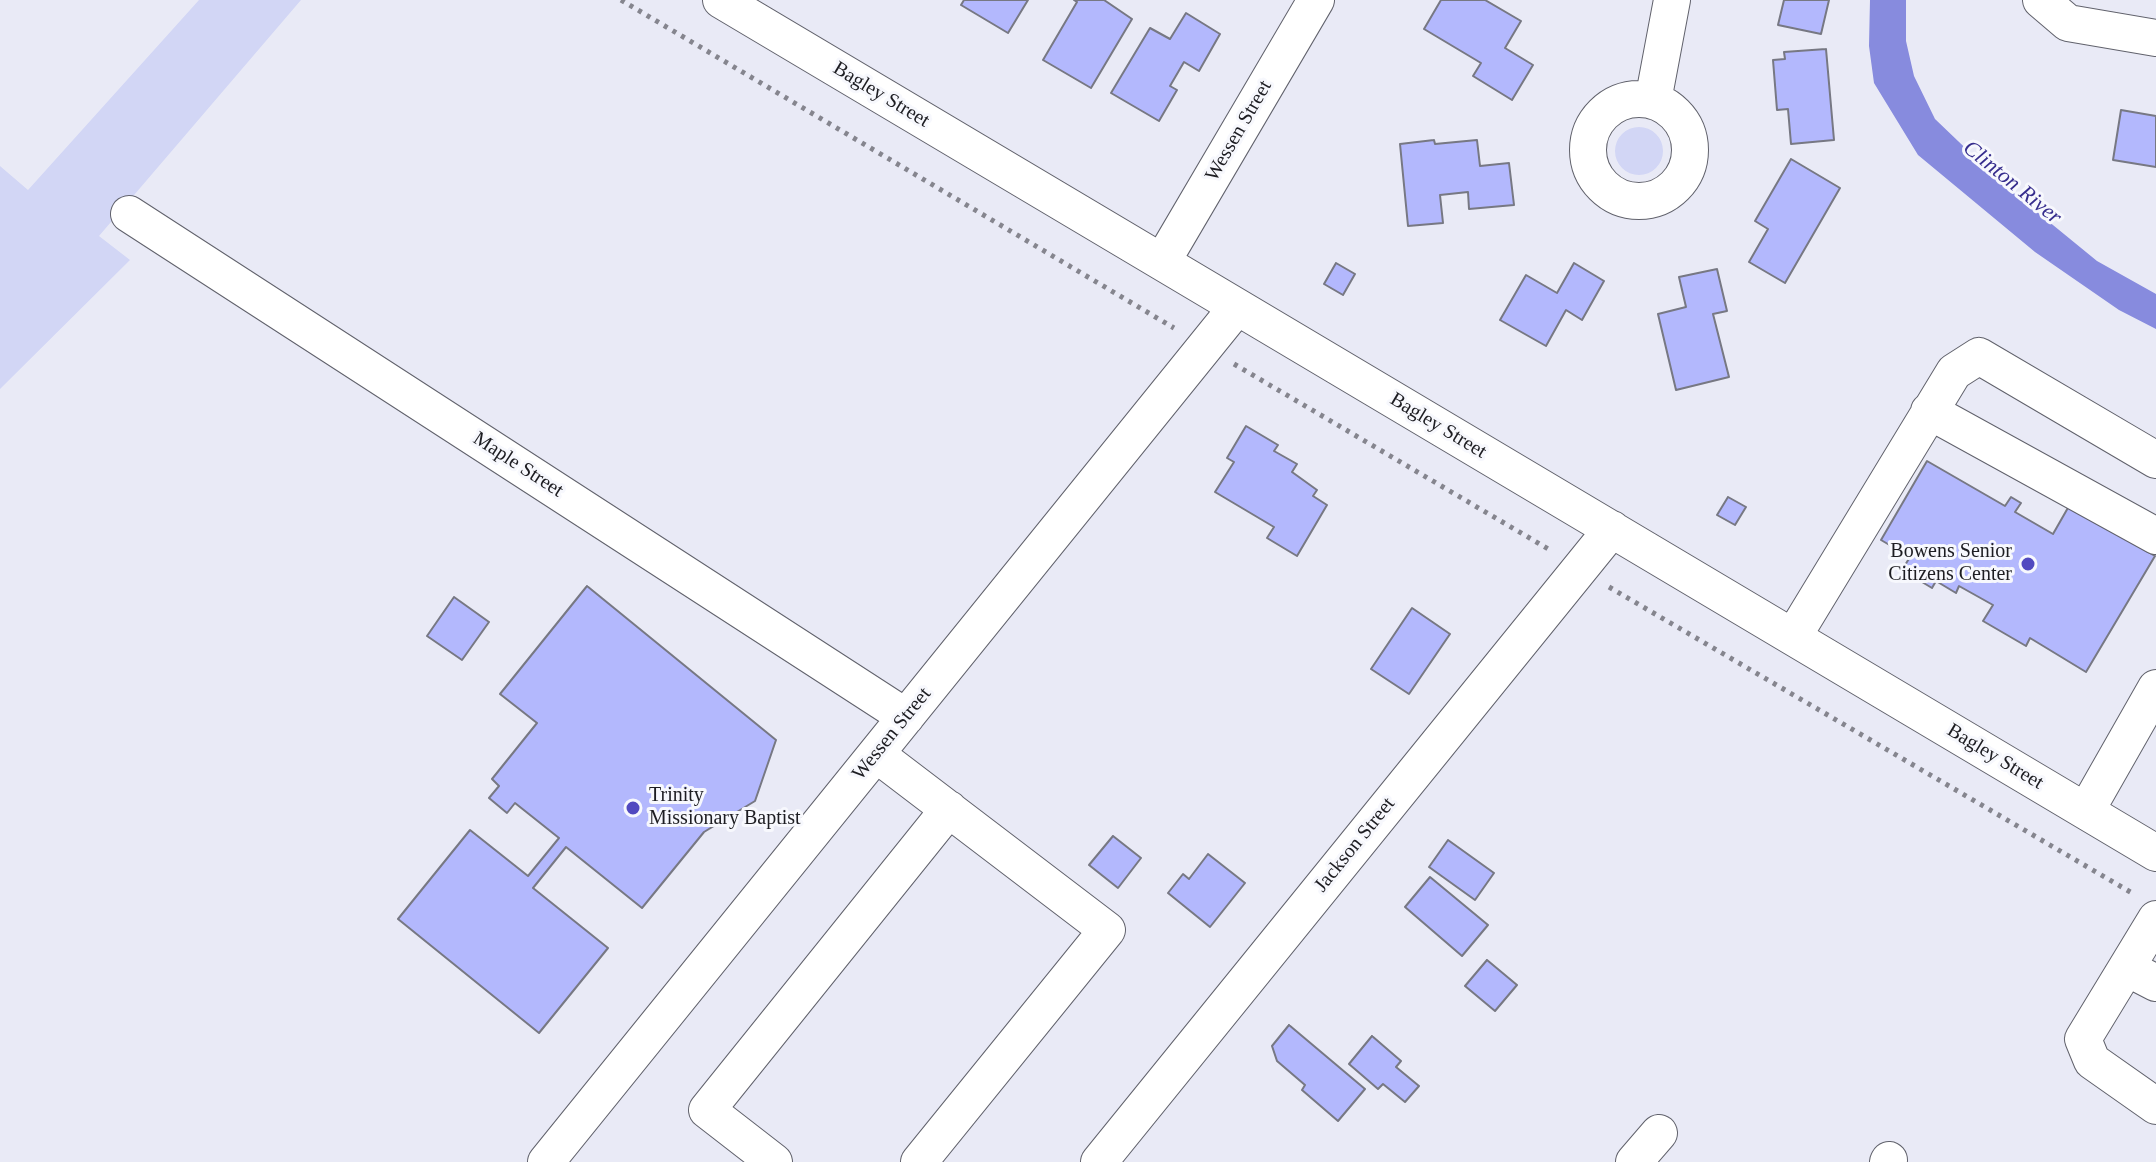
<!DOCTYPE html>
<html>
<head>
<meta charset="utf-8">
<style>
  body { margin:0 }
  canvas { display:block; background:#e9eaf6 }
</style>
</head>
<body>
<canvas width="2156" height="1162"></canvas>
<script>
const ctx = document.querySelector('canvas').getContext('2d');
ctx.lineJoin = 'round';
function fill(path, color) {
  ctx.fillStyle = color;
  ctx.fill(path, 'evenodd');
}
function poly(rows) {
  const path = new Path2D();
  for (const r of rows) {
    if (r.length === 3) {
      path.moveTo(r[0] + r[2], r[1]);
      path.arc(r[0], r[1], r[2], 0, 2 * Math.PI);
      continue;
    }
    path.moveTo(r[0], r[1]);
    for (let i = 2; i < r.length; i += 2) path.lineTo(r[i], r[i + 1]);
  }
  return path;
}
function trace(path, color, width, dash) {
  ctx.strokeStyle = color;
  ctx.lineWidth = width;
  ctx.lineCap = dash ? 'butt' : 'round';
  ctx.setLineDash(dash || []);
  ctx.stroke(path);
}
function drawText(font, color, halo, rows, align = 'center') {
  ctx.font = font + ' "Times New Roman",serif';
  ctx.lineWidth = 6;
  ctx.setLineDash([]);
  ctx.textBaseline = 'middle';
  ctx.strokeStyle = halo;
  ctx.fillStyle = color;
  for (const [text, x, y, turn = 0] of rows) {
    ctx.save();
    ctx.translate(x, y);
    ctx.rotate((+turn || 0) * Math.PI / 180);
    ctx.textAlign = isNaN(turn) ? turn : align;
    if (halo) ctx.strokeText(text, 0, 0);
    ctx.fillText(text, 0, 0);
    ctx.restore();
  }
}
fill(poly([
  [199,0,301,0,99,236,130,260,0,389,0,166,28,190],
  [1639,151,24]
]), '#d2d6f5');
fill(poly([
  [1870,0,1906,0,1906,41,1914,76,1935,119,2004,185,2097,261,2156,294,2156,329,2119,310,2035,252,1918,155,1874,83,1869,46]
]), '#878bde');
const building = poly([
  [964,0,1028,0,1008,33,961,5,964,0],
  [1074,0,1104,0,1132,19,1091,88,1043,60,1077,2,1074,0],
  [1441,0,1485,0,1521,21,1505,48,1533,65,1512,100,1473,76,1481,63,1424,29,1441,0],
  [1784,0,1829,0,1821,34,1778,25,1784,0],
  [1186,13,1220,34,1199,71,1184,62,1170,86,1177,90,1159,121,1111,93,1150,28,1170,39,1186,13],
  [1826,49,1834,140,1791,144,1788,109,1777,110,1773,60,1785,59,1784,52,1826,49],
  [2121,110,2156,116,2156,167,2113,160,2121,110],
  [1434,140,1435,144,1477,140,1480,166,1509,163,1514,205,1469,209,1468,192,1440,195,1443,223,1408,226,1400,144,1434,140],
  [1791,159,1840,188,1785,283,1749,262,1768,229,1755,221,1791,159],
  [1336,263,1355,274,1343,295,1324,284,1336,263],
  [1574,263,1604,281,1582,320,1566,310,1546,346,1500,320,1526,275,1557,293,1574,263],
  [1717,269,1727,311,1713,314,1729,377,1676,390,1658,314,1686,307,1679,277,1717,269],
  [1246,426,1278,445,1274,451,1297,464,1292,472,1317,490,1313,496,1327,505,1297,556,1267,538,1274,527,1215,492,1234,462,1227,458,1246,426],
  [1927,461,2005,506,2011,497,2021,503,2015,512,2053,534,2069,506,2155,556,2086,672,2030,638,2026,646,1983,621,1993,605,1959,586,1956,593,1936,581,1932,588,1902,570,1910,557,1881,540,1927,461],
  [1728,497,1746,507,1735,525,1717,515,1728,497],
  [587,586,776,740,755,801,704,832,642,908,566,847,533,888,608,948,539,1033,398,919,470,830,528,876,559,838,515,803,507,813,489,798,499,786,492,779,537,723,500,694,587,586],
  [454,597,489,622,462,660,427,636,454,597],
  [1412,608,1450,634,1409,694,1371,669,1412,608],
  [1113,836,1141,858,1118,888,1089,865,1113,836],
  [1448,840,1494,873,1475,900,1429,867,1448,840],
  [1208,854,1245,883,1210,927,1168,893,1183,874,1189,879,1208,854],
  [1430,877,1488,925,1462,956,1405,907,1430,877],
  [1487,960,1517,985,1495,1011,1465,986,1487,960],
  [1289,1025,1365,1089,1338,1121,1302,1090,1305,1085,1277,1061,1272,1046,1289,1025],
  [1372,1036,1401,1061,1396,1067,1419,1086,1405,1102,1383,1084,1378,1089,1349,1064,1372,1036]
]);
fill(building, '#b3b8fd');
trace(building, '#777883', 2);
const minor = poly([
  [721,0,2156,853],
  [2041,0,2068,23,2156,38],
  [1639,150,51],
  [1653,101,1672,0],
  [129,214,906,717],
  [1162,262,1316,0],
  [1929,411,2156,536],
  [1793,637,1954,372,1979,356,2156,460],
  [876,754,1107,930,919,1162],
  [2086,811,2156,688],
  [2156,919,2083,1039,2092,1061,2156,1106],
  [2127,968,2156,983],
  [546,1162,1237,307],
  [774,1162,707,1110,949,809],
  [1099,1162,1612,529],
  [1634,1162,1659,1133],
  [1888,1162,1889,1160]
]);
trace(minor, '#61626c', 38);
trace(poly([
  [621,0,1174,328],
  [1234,364,1550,550],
  [1609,587,2132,893]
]), '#85858e', 5, [4, 6]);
trace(minor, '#fff', 36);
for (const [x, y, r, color] of [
  [2028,564,8,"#5149c0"],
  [633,808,8,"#5149c0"]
]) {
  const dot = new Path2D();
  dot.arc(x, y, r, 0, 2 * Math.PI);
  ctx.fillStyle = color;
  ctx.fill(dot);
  trace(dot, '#f7f8fd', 3);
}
drawText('20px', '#1d1d22', '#f7f8fd', [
  ["Bagley Street",881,95,31],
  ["Wessen Street",1239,131,-60],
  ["Bagley Street",1438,426,31],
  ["Maple Street",518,465,33],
  ["Wessen Street",892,734,-51],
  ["Bagley Street",1995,757,31],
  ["Jackson Street",1355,845,-51]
]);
drawText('20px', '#1d1d22', '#f7f8fd', [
  ["Bowens Senior",2012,552],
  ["Citizens Center",2012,575],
  ["Trinity",649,796,"left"],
  ["Missionary Baptist",649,819,"left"]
], 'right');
drawText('italic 22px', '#362d8d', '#f7f8fd', [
  ["Clinton River",2012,183,39]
]);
</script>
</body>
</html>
